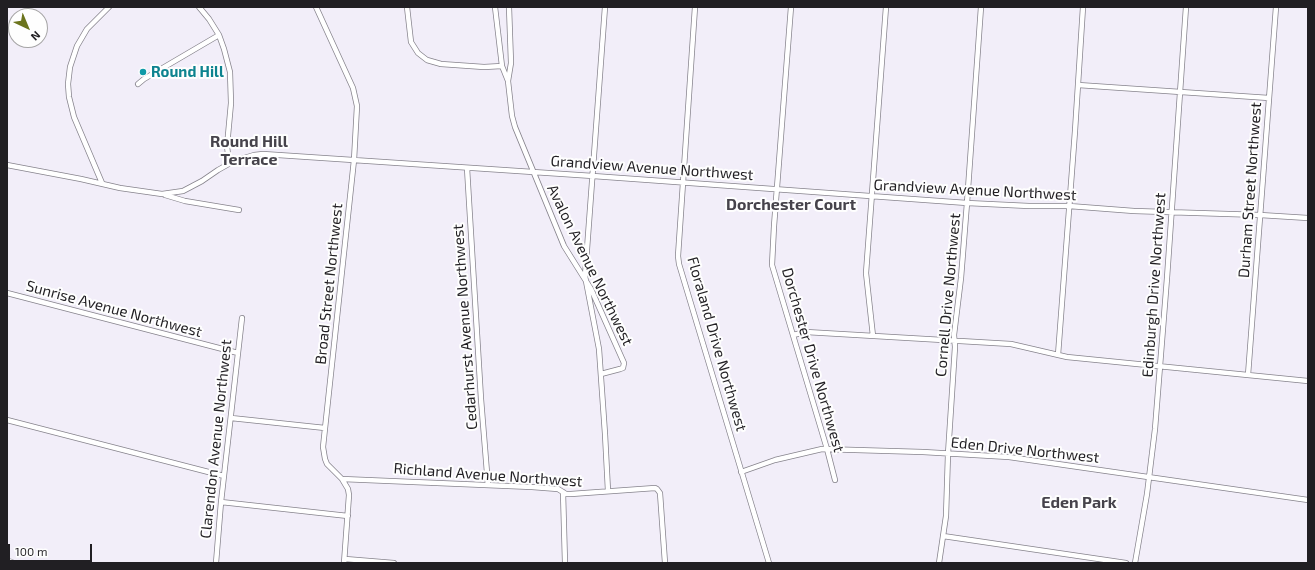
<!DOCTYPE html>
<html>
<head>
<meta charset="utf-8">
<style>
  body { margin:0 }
  #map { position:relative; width:1315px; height:570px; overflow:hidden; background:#f2eef9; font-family:"Exo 2",sans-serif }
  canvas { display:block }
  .frame { position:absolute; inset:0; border:8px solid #211f23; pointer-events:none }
  .north { position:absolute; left:8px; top:8px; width:40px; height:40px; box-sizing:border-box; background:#fefefe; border:1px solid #a6a5a6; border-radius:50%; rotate:136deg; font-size:11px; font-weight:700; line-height:16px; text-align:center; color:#211f23 }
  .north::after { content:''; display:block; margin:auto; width:14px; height:18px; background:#6b741d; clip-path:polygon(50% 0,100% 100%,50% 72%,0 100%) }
  .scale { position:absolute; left:8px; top:544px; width:84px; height:18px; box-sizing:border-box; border:2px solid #211f23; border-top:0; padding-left:5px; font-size:12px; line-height:14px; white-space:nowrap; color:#211f23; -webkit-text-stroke:3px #fefefe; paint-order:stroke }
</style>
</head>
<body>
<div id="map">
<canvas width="1315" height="570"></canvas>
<div class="frame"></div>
<div class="north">N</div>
<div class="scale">100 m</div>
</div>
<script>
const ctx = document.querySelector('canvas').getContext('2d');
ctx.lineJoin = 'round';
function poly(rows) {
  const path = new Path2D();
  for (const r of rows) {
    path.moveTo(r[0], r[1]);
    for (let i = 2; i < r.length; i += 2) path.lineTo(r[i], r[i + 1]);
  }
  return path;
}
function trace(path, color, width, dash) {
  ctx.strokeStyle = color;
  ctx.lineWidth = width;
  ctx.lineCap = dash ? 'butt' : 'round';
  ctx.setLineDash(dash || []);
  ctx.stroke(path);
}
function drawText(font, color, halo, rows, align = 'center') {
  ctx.font = font + ' "Exo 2",sans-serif';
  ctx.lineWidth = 4;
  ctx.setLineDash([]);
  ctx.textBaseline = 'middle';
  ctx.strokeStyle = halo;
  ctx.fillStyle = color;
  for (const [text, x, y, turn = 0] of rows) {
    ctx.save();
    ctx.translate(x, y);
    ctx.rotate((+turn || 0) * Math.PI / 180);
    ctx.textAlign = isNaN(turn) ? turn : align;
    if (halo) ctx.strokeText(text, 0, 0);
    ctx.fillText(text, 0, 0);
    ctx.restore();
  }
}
const street = poly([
  [199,7,209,19,219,35,224,49,230,72,231,103,227,146,229,163],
  [316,7,353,88,357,106,354,160,323,447,325,459,327,464,342,479,348,489,349,495,344,563],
  [407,7,411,42,418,53,427,60,441,64,484,67,502,66],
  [495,7,502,66,508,81,512,116,515,127,564,246,591,289,624,363,623,368,620,369,601,374],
  [605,7,585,276,599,349,605,434,608,491],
  [695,7,678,256,679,264,769,563],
  [791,7,774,226,772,265,827,449,835,480],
  [508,81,511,63,509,7],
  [138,84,144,79,219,35],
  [1078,85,1269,98],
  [7,165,81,179,120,188,162,194,183,191,202,181,218,170,234,161,254,155,263,154,593,176,967,203,1029,206,1069,206,1134,211,1260,215,1308,218],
  [467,168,481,399,488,485],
  [102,183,74,117,69,97,68,84,70,67,77,46,87,29,109,7],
  [165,195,185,201,239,210],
  [7,293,238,353],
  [793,335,806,332,1011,344,1067,357,1308,381],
  [873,336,866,273,886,7],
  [1058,355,1075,131,1083,7],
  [1248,375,1276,7],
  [231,418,325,428],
  [7,420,224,476],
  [741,472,775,460,822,449,923,452,1009,457,1308,500],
  [342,479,532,487,558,489,566,494,571,494,655,488,657,489,660,493,665,563],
  [563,492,565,563],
  [221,502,348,516],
  [943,536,1126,563],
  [345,559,394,563],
  [216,563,221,502,242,318],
  [939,563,946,516,948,454,955,347,954,335,961,278,967,203,981,7],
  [1135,563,1147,494,1155,429,1167,278,1186,7]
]);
const primary = poly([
  [7,562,11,563]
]);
trace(street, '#86838c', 6);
trace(primary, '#86838c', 8);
trace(street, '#fff', 4.5);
trace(primary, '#fff', 7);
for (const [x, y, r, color] of [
  [143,72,4,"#0f9aa8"]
]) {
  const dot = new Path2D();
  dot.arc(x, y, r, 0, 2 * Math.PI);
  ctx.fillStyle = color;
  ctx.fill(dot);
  trace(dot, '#fefefe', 1.5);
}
drawText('bold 15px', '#0d838f', '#fefefe', [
  ["Round Hill",151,72]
], 'left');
drawText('15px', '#211f23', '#fefefe', [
  ["Grandview Avenue Northwest",652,168,4],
  ["Grandview Avenue Northwest",975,190,3],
  ["Durham Street Northwest",1250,190,-86],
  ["Avalon Avenue Northwest",590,265,64],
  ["Broad Street Northwest",329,284,-84],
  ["Edinburgh Drive Northwest",1154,285,-86],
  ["Cornell Drive Northwest",948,295,-85],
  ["Sunrise Avenue Northwest",114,309,15],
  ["Cedarhurst Avenue Northwest",465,327,-94],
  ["Floraland Drive Northwest",717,344,74],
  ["Dorchester Drive Northwest",813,360,74],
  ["Clarendon Avenue Northwest",216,439,-84],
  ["Eden Drive Northwest",1025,450,6],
  ["Richland Avenue Northwest",488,475,4]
]);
drawText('bold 16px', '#46434b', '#fefefe', [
  ["Round Hill",249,142],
  ["Terrace",249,160],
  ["Dorchester Court",791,205],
  ["Eden Park",1079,503]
]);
</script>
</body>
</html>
